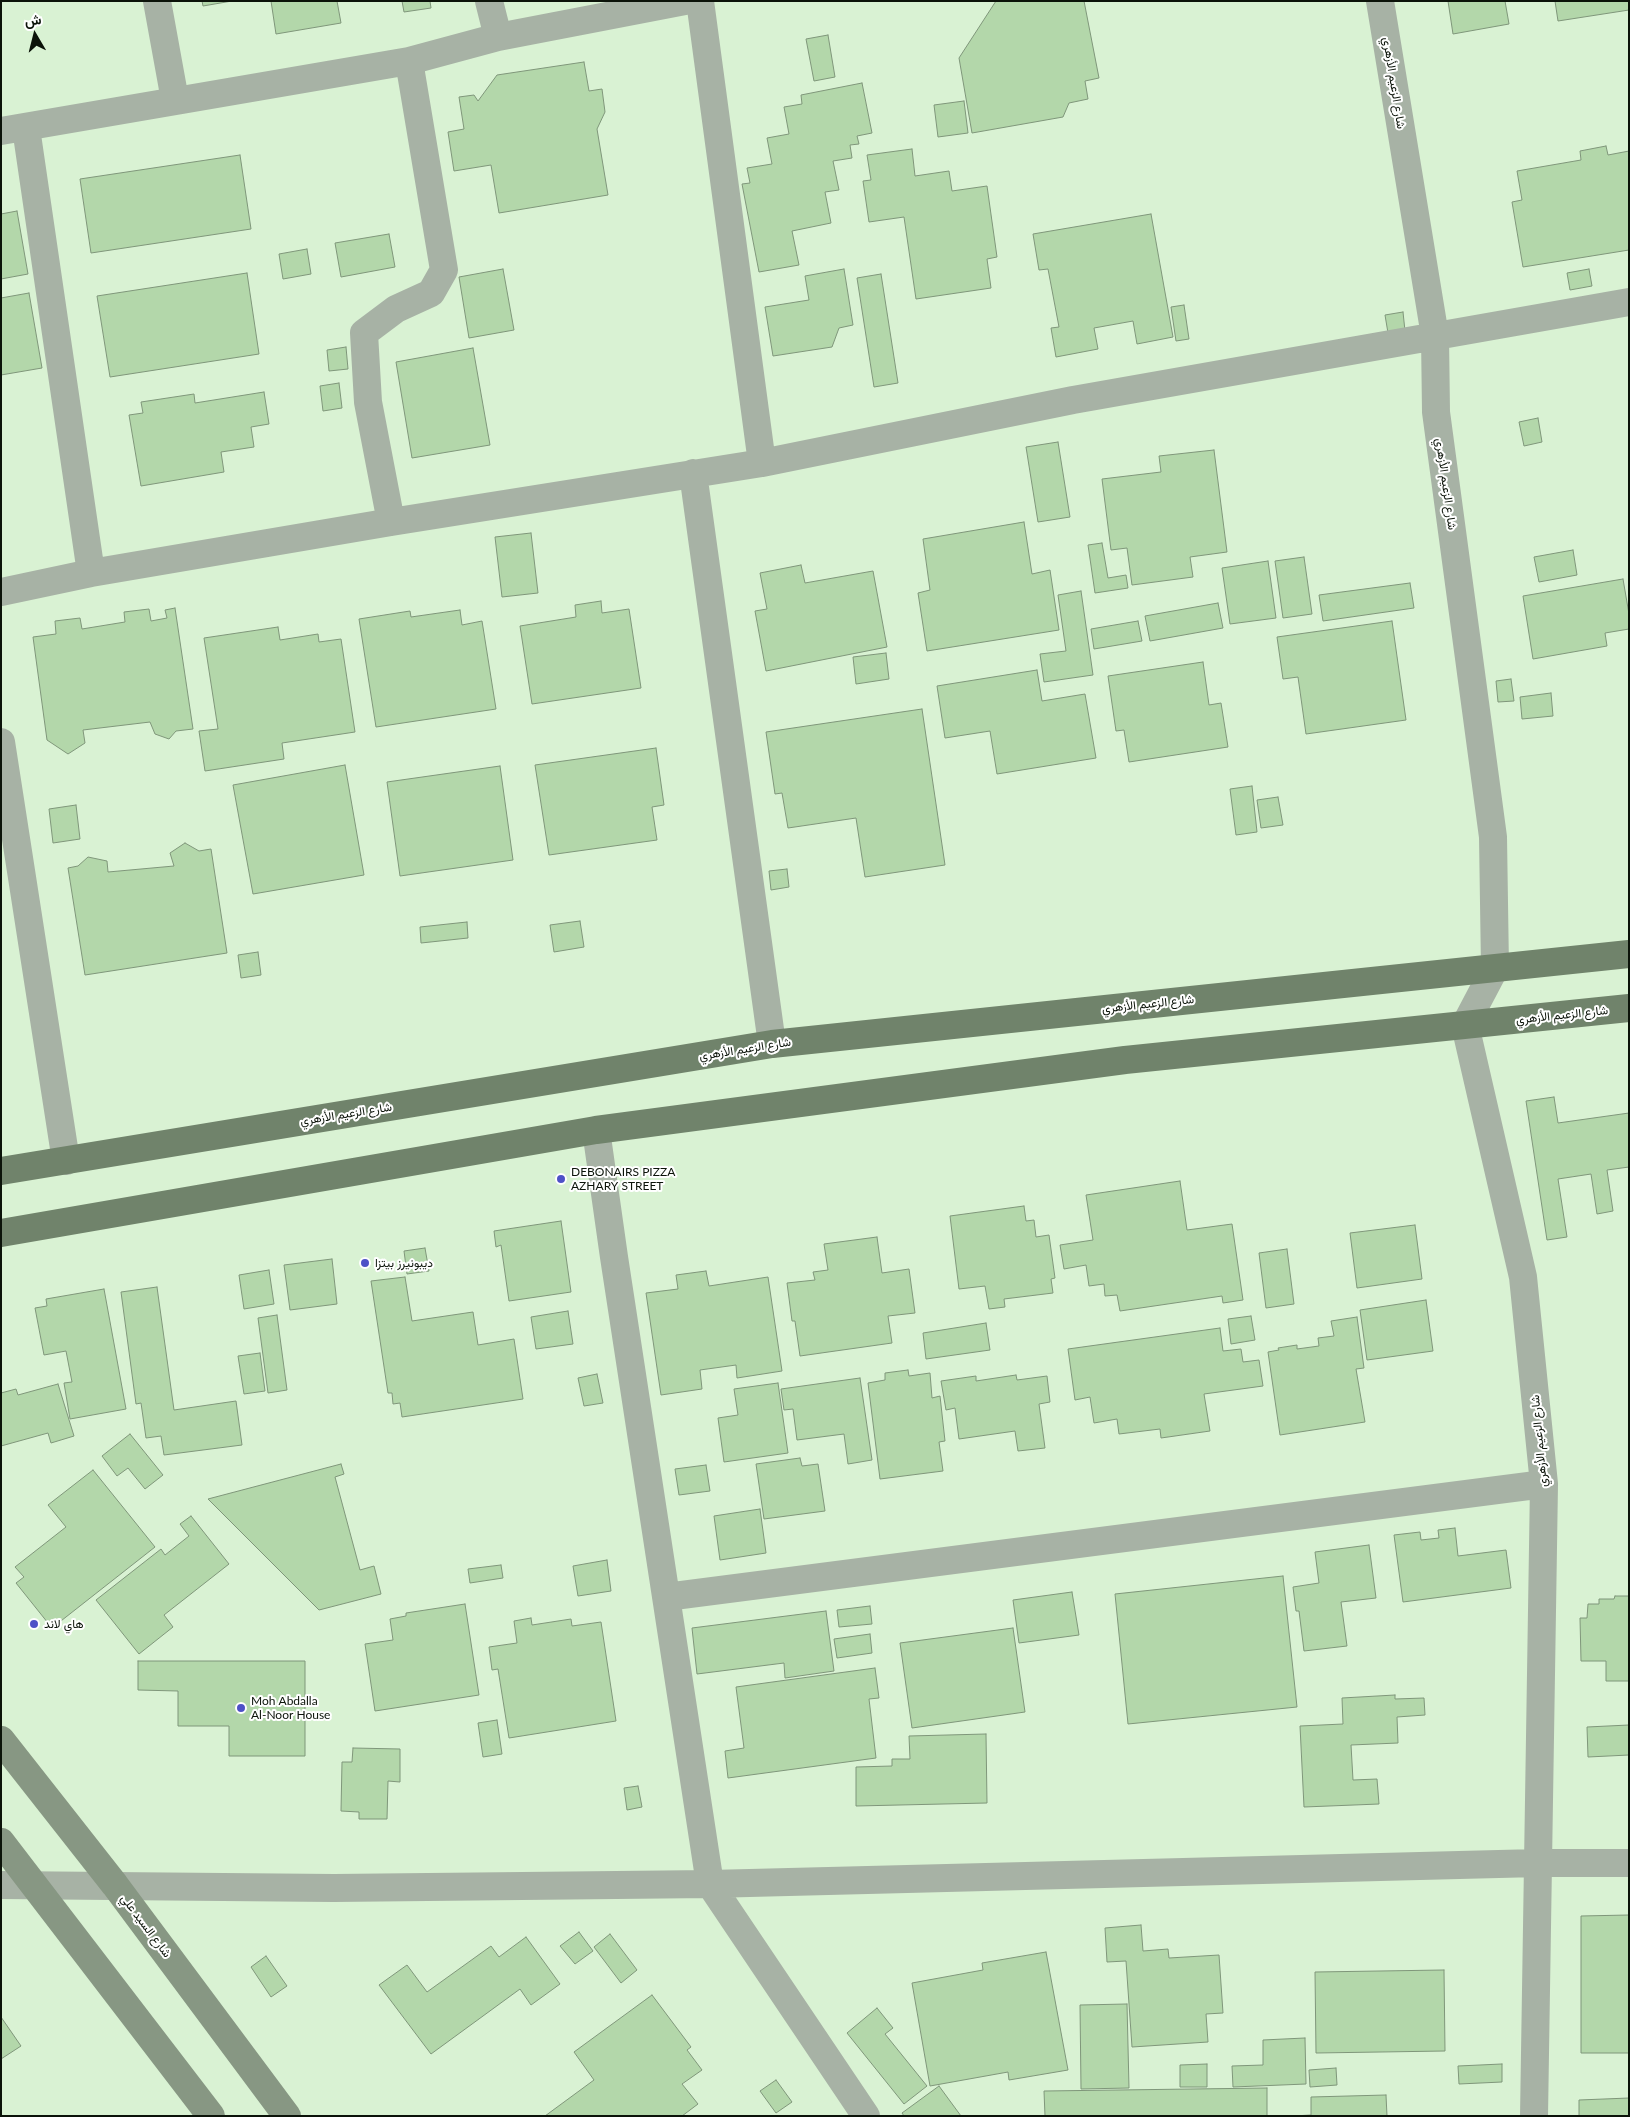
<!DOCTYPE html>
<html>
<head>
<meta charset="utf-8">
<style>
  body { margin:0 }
  #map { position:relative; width:1630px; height:2117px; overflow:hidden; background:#d9f2d3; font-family:Lato,Vazirmatn,sans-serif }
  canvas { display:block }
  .frame { position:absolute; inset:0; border:2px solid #0b1309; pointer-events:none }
  .north { position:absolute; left:10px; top:10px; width:50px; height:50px; -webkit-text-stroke:4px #fff; paint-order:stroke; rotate:352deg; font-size:14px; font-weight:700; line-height:20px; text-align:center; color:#0b1309 }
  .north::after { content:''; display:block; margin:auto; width:18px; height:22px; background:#0b1309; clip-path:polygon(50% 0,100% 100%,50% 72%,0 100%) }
</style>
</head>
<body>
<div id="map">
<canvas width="1630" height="2117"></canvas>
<div class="frame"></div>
<div class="north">ش</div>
</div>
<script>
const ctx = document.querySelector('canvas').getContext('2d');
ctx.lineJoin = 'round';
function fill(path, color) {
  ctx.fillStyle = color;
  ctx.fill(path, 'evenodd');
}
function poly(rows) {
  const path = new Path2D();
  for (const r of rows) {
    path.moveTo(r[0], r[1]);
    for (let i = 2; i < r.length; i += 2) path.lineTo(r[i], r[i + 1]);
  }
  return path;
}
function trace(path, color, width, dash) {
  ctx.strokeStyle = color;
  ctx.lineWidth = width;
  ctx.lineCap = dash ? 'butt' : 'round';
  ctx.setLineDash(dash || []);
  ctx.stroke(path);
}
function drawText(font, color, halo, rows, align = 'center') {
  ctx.font = font + ' Lato,Vazirmatn,sans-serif';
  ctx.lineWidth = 4;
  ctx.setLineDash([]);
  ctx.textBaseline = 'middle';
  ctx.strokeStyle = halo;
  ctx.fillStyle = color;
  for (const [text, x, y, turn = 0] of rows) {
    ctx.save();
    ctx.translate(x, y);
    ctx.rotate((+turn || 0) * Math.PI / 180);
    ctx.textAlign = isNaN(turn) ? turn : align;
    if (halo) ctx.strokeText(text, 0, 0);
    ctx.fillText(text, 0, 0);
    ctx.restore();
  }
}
const building = poly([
  [202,1,232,1,203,6,202,1],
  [271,1,337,1,341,23,276,34,271,1],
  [402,1,430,1,431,8,404,12,402,1],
  [996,1,1084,1,1099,78,1085,81,1088,99,1069,103,1063,117,972,133,959,58,996,1],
  [1448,1,1505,1,1509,24,1453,34,1448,1],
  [1555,1,1629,1,1629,10,1558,21,1555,1],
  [828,35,835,77,814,81,806,39,828,35],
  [584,62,589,91,602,89,605,112,597,129,608,195,499,213,491,165,454,171,448,132,464,129,459,97,474,95,478,101,497,75,584,62],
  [862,83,872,133,857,136,859,144,850,145,852,158,833,161,839,190,825,192,831,223,792,231,799,265,759,272,742,184,750,183,747,168,772,164,767,138,789,134,784,107,802,104,801,95,862,83],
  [964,101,968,133,938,137,934,105,964,101],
  [1606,146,1608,155,1629,151,1629,250,1523,267,1512,202,1522,200,1517,171,1581,160,1580,151,1606,146],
  [912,149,915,176,949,171,952,191,987,186,997,257,987,259,991,288,916,299,904,217,869,222,863,181,871,180,867,155,912,149],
  [240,155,251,229,91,253,80,179,240,155],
  [17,211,28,274,1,279,1,214,17,211],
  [1151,214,1173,337,1137,344,1133,321,1094,328,1098,349,1056,357,1051,328,1059,327,1048,269,1039,270,1033,234,1151,214],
  [389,234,395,267,341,277,335,243,389,234],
  [307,249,311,274,283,279,279,254,307,249],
  [503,269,514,330,469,338,459,277,503,269],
  [844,269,853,325,839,328,832,347,773,356,765,307,809,300,805,276,844,269],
  [1589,269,1592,286,1570,290,1567,273,1589,269],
  [247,273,259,354,110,377,97,296,247,273],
  [881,274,898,383,874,387,857,278,881,274],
  [29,293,42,368,1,375,1,298,29,293],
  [1184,305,1189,339,1176,341,1171,307,1184,305],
  [1403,312,1405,331,1388,333,1385,315,1403,312],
  [346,347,348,369,329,371,327,350,346,347],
  [473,348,490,445,412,458,396,362,473,348],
  [339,383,342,408,323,411,320,386,339,383],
  [264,392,269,424,251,427,254,447,221,452,224,472,141,486,129,415,143,413,141,402,194,394,195,403,264,392],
  [1538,418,1542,442,1524,446,1519,422,1538,418],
  [1058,442,1070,517,1038,522,1026,447,1058,442],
  [1214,450,1227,552,1190,557,1193,577,1132,585,1127,548,1111,550,1102,479,1161,472,1159,456,1214,450],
  [1024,522,1032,574,1050,570,1059,630,927,651,918,593,930,590,923,539,1024,522],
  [531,533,538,593,502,597,495,537,531,533],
  [1102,543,1108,578,1126,575,1128,588,1095,593,1088,545,1102,543],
  [1573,550,1577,575,1539,582,1534,557,1573,550],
  [1304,557,1312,614,1283,618,1275,561,1304,557],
  [1268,561,1276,618,1230,624,1222,568,1268,561],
  [801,565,805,583,873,571,887,647,766,671,755,611,767,609,760,573,801,565],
  [1623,579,1629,614,1629,629,1605,633,1607,646,1533,659,1523,596,1623,579],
  [1410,583,1414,608,1323,621,1319,595,1410,583],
  [1081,591,1093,675,1044,682,1040,654,1066,651,1058,595,1081,591],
  [601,601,602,613,629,609,641,688,532,704,520,626,576,617,575,605,601,601],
  [1218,603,1223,628,1150,641,1145,616,1218,603],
  [175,608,193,729,176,731,169,739,155,734,150,722,83,730,85,743,68,754,47,740,33,637,56,634,55,621,80,618,82,629,125,622,124,612,149,609,151,621,167,618,165,610,175,608],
  [460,610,462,625,482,621,496,709,376,727,359,619,410,611,411,617,460,610],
  [1138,621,1142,641,1094,649,1091,629,1138,621],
  [1392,621,1406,720,1306,734,1298,677,1283,679,1277,637,1392,621],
  [278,627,280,640,318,634,319,642,341,639,355,732,282,743,284,759,205,771,199,731,218,729,204,638,278,627],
  [886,653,889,679,856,684,853,657,886,653],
  [1203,662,1209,705,1221,703,1228,747,1129,762,1124,730,1116,731,1108,676,1203,662],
  [1037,670,1042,701,1085,694,1096,758,997,774,990,731,945,738,937,686,1037,670],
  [1511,679,1514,701,1498,702,1496,681,1511,679],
  [1551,693,1553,716,1522,719,1520,697,1551,693],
  [922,709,945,865,865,877,856,818,788,828,782,793,775,794,766,732,922,709],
  [656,748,664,805,652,807,657,840,549,855,535,765,656,748],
  [345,765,364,875,253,894,233,785,345,765],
  [500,766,513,860,400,876,387,782,500,766],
  [1252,786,1257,832,1236,835,1230,789,1252,786],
  [1278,797,1283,825,1261,828,1257,800,1278,797],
  [76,805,80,839,53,843,49,809,76,805],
  [185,843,199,851,211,849,227,953,85,975,68,868,78,866,88,857,107,861,108,872,174,866,170,853,185,843],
  [787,869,789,887,771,890,769,871,787,869],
  [580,921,584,947,554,952,550,925,580,921],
  [467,922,468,938,421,943,420,927,467,922],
  [258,952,261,975,241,978,238,955,258,952],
  [1554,1097,1558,1123,1629,1113,1629,1167,1607,1170,1613,1211,1597,1214,1591,1174,1558,1179,1567,1237,1547,1240,1526,1101,1554,1097],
  [1180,1181,1187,1230,1232,1224,1243,1300,1223,1303,1222,1296,1120,1311,1117,1295,1105,1296,1104,1284,1089,1286,1086,1265,1064,1269,1060,1245,1093,1240,1086,1195,1180,1181],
  [1024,1206,1026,1221,1034,1220,1036,1237,1049,1235,1055,1278,1051,1279,1053,1293,1004,1299,1005,1307,989,1309,985,1286,959,1289,950,1216,1024,1206],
  [561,1221,571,1292,509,1301,501,1245,496,1247,494,1231,561,1221],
  [1415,1225,1422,1279,1357,1288,1350,1233,1415,1225],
  [877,1237,882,1273,909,1269,915,1313,888,1316,892,1343,800,1356,795,1321,792,1321,787,1283,815,1280,813,1272,828,1270,824,1244,877,1237],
  [425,1248,429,1271,407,1274,404,1251,425,1248],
  [1287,1249,1294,1304,1266,1308,1259,1253,1287,1249],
  [332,1259,337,1304,290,1310,284,1265,332,1259],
  [269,1270,274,1304,244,1309,239,1275,269,1270],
  [706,1271,709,1286,768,1277,782,1371,737,1378,736,1365,700,1370,702,1389,661,1395,646,1293,678,1289,676,1275,706,1271],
  [405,1277,412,1321,473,1312,478,1345,514,1339,523,1399,402,1417,400,1403,393,1404,392,1393,388,1393,371,1281,405,1277],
  [157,1287,174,1410,236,1401,242,1445,164,1455,161,1436,146,1438,141,1403,136,1404,121,1292,157,1287],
  [104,1289,126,1409,70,1419,64,1383,72,1382,66,1351,44,1355,35,1308,47,1306,46,1299,104,1289],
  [1426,1300,1433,1351,1367,1360,1360,1310,1426,1300],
  [568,1311,573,1344,536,1349,531,1317,568,1311],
  [277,1315,287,1390,268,1393,258,1318,277,1315],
  [1251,1316,1255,1340,1231,1344,1228,1319,1251,1316],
  [1357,1317,1364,1368,1356,1369,1365,1422,1280,1435,1268,1352,1279,1350,1278,1348,1297,1345,1297,1349,1319,1346,1318,1338,1334,1336,1331,1321,1357,1317],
  [986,1323,990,1350,926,1359,923,1333,986,1323],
  [1220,1328,1223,1351,1241,1349,1243,1362,1259,1360,1263,1386,1204,1394,1210,1431,1161,1438,1160,1429,1119,1434,1117,1419,1094,1423,1090,1397,1075,1400,1068,1349,1220,1328],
  [260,1353,265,1391,244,1394,238,1356,260,1353],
  [908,1370,909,1376,930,1373,932,1398,940,1396,945,1441,939,1442,943,1471,880,1479,868,1383,885,1380,885,1373,908,1370],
  [597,1374,603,1403,584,1406,578,1378,597,1374],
  [1016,1375,1017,1380,1047,1376,1050,1402,1039,1404,1045,1448,1018,1451,1015,1431,959,1439,955,1408,946,1410,941,1381,976,1376,976,1381,1016,1375],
  [860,1378,872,1460,848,1464,844,1434,797,1440,793,1409,784,1410,781,1389,860,1378],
  [778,1383,788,1453,724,1462,718,1418,738,1415,734,1389,778,1383],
  [58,1384,74,1436,51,1443,48,1433,1,1446,1,1393,16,1389,18,1395,58,1384],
  [130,1434,163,1475,145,1489,128,1468,117,1476,102,1456,130,1434],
  [800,1458,802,1466,818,1464,825,1511,764,1519,756,1464,800,1458],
  [341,1464,344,1474,335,1477,360,1570,374,1566,381,1594,319,1610,208,1499,341,1464],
  [706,1465,710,1491,679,1495,675,1469,706,1465],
  [93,1470,155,1547,52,1628,16,1583,24,1577,15,1567,66,1527,48,1505,93,1470],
  [760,1509,766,1553,720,1560,714,1516,760,1509],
  [191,1516,229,1564,164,1615,173,1627,139,1654,96,1600,161,1549,165,1555,189,1536,180,1524,191,1516],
  [1455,1528,1458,1556,1506,1550,1511,1588,1403,1602,1394,1535,1420,1532,1421,1540,1439,1538,1438,1530,1455,1528],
  [1369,1545,1376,1598,1341,1602,1347,1646,1304,1651,1299,1611,1296,1611,1293,1587,1319,1583,1315,1552,1369,1545],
  [607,1560,611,1591,578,1596,573,1566,607,1560],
  [501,1565,503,1578,470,1583,468,1569,501,1565],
  [1283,1576,1297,1707,1128,1724,1115,1594,1283,1576],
  [1072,1592,1079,1635,1019,1643,1013,1600,1072,1592],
  [1615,1596,1629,1596,1629,1681,1606,1681,1606,1661,1581,1661,1580,1618,1587,1618,1588,1604,1599,1604,1599,1599,1614,1599,1615,1596],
  [465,1604,479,1695,375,1711,365,1644,393,1640,390,1619,406,1616,406,1613,465,1604],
  [870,1606,872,1624,839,1627,837,1610,870,1606],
  [826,1611,834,1671,785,1678,784,1663,697,1674,692,1628,826,1611],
  [531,1618,532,1625,571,1619,572,1626,601,1622,616,1721,509,1738,498,1669,492,1670,489,1647,517,1643,514,1621,531,1618],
  [1013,1628,1025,1712,912,1728,900,1643,1013,1628],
  [870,1634,872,1653,837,1658,834,1639,870,1634],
  [138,1661,305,1661,305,1756,229,1756,229,1726,178,1726,178,1691,138,1690,138,1661],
  [875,1668,879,1698,869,1699,876,1758,728,1778,725,1751,744,1748,736,1687,875,1668],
  [1395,1695,1395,1699,1424,1698,1425,1715,1397,1717,1398,1743,1351,1745,1353,1780,1377,1779,1379,1804,1304,1807,1300,1726,1343,1724,1342,1698,1395,1695],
  [497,1720,502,1754,483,1757,478,1723,497,1720],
  [1629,1725,1629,1755,1588,1757,1587,1727,1629,1725],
  [986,1734,987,1803,856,1806,856,1767,892,1766,892,1759,910,1759,909,1736,986,1734],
  [353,1748,400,1749,400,1782,388,1781,387,1819,359,1819,359,1812,341,1811,342,1762,352,1762,353,1748],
  [638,1786,642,1807,627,1810,624,1788,638,1786],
  [1629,1915,1629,2053,1581,2053,1581,1916,1629,1915],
  [1141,1925,1143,1951,1168,1949,1169,1958,1219,1955,1223,2013,1206,2014,1208,2042,1132,2047,1126,1961,1107,1962,1105,1928,1141,1925],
  [579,1932,593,1951,575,1964,560,1946,579,1932],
  [610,1934,637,1970,621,1983,594,1947,610,1934],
  [526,1937,560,1984,531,2005,520,1989,431,2054,379,1985,407,1965,427,1992,491,1946,499,1957,526,1937],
  [1046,1952,1068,2070,1009,2080,1008,2072,930,2086,912,1983,983,1970,982,1963,1046,1952],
  [266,1956,287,1986,271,1997,251,1967,266,1956],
  [1444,1970,1445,2051,1316,2053,1315,1972,1444,1970],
  [652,1995,691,2047,687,2050,702,2070,682,2084,698,2104,682,2116,545,2116,594,2080,574,2052,652,1995],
  [1127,2004,1129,2088,1081,2089,1080,2005,1127,2004],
  [877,2008,893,2028,885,2034,927,2086,904,2104,847,2033,877,2008],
  [1,2017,21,2046,1,2059,1,2017],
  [1305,2038,1306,2084,1233,2087,1232,2066,1263,2065,1263,2040,1305,2038],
  [1207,2064,1207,2087,1180,2087,1180,2065,1207,2064],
  [1502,2064,1502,2082,1459,2084,1458,2066,1502,2064],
  [1336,2068,1337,2085,1310,2087,1309,2070,1336,2068],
  [776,2080,792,2102,776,2113,760,2091,776,2080],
  [939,2086,961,2116,904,2116,902,2113,939,2086],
  [1267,2088,1267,2116,1045,2116,1044,2091,1267,2088],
  [1386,2095,1387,2116,1293,2116,1311,2115,1311,2097,1386,2095],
  [1629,2098,1629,2116,1579,2116,1579,2100,1629,2098]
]);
fill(building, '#b3d7aa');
trace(building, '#7f967a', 1);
trace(poly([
  [157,1,175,100],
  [489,1,498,37],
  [700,1,762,463],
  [1380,1,1435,336,1436,412,1493,837,1495,968,1465,1025,1523,1277,1544,1484,1534,2116],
  [26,128,91,573],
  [1,131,409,61,498,37,685,1],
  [693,473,772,1044],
  [391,522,368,402,364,333,396,309,431,293,444,270,409,61],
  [1,592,91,573,391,522,762,463,1073,400,1629,302],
  [1,742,66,1161],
  [596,1130,614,1257,710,1884,866,2116],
  [666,1597,1544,1484],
  [1,1885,334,1888,710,1884,1538,1863,1629,1863]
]), '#a7b2a5', 28);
trace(poly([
  [1,1740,115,1885,287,2116],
  [1,1842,211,2116]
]), '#879783', 28);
trace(poly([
  [1,1171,772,1044,1629,954],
  [1,1233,596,1130,1125,1060,1629,1008]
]), '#70836b', 28);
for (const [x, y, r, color] of [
  [561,1179,5,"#4e51c7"],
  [365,1263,5,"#4e51c7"],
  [34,1624,5,"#4e51c7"],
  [241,1708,5,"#4e51c7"]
]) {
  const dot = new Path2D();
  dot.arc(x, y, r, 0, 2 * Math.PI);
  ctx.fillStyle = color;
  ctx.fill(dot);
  trace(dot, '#fff', 2);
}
drawText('12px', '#0b1309', '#fff', [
  ["شارع الزعيم الأزهري",1394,83,81],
  ["شارع الزعيم الأزهري",1446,484,82],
  ["شارع الزعيم الأزهري",1148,1004,-6],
  ["شارع الزعيم الأزهري",1562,1015,-6],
  ["شارع الزعيم الأزهري",745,1049,-9],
  ["شارع الزعيم الأزهري",346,1114,-9],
  ["شارع الزعيم الأزهري",1539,1441,-95],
  ["شارع السيد علي",146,1926,53]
]);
drawText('12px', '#0b1309', '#fff', [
  ["DEBONAIRS PIZZA",571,1172],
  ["AZHARY STREET",571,1186],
  ["ديبونيرز بيتزا",375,1263],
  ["هاي لاند",44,1624],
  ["Moh Abdalla",251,1701],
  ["Al-Noor House",251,1715]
], 'left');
</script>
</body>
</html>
